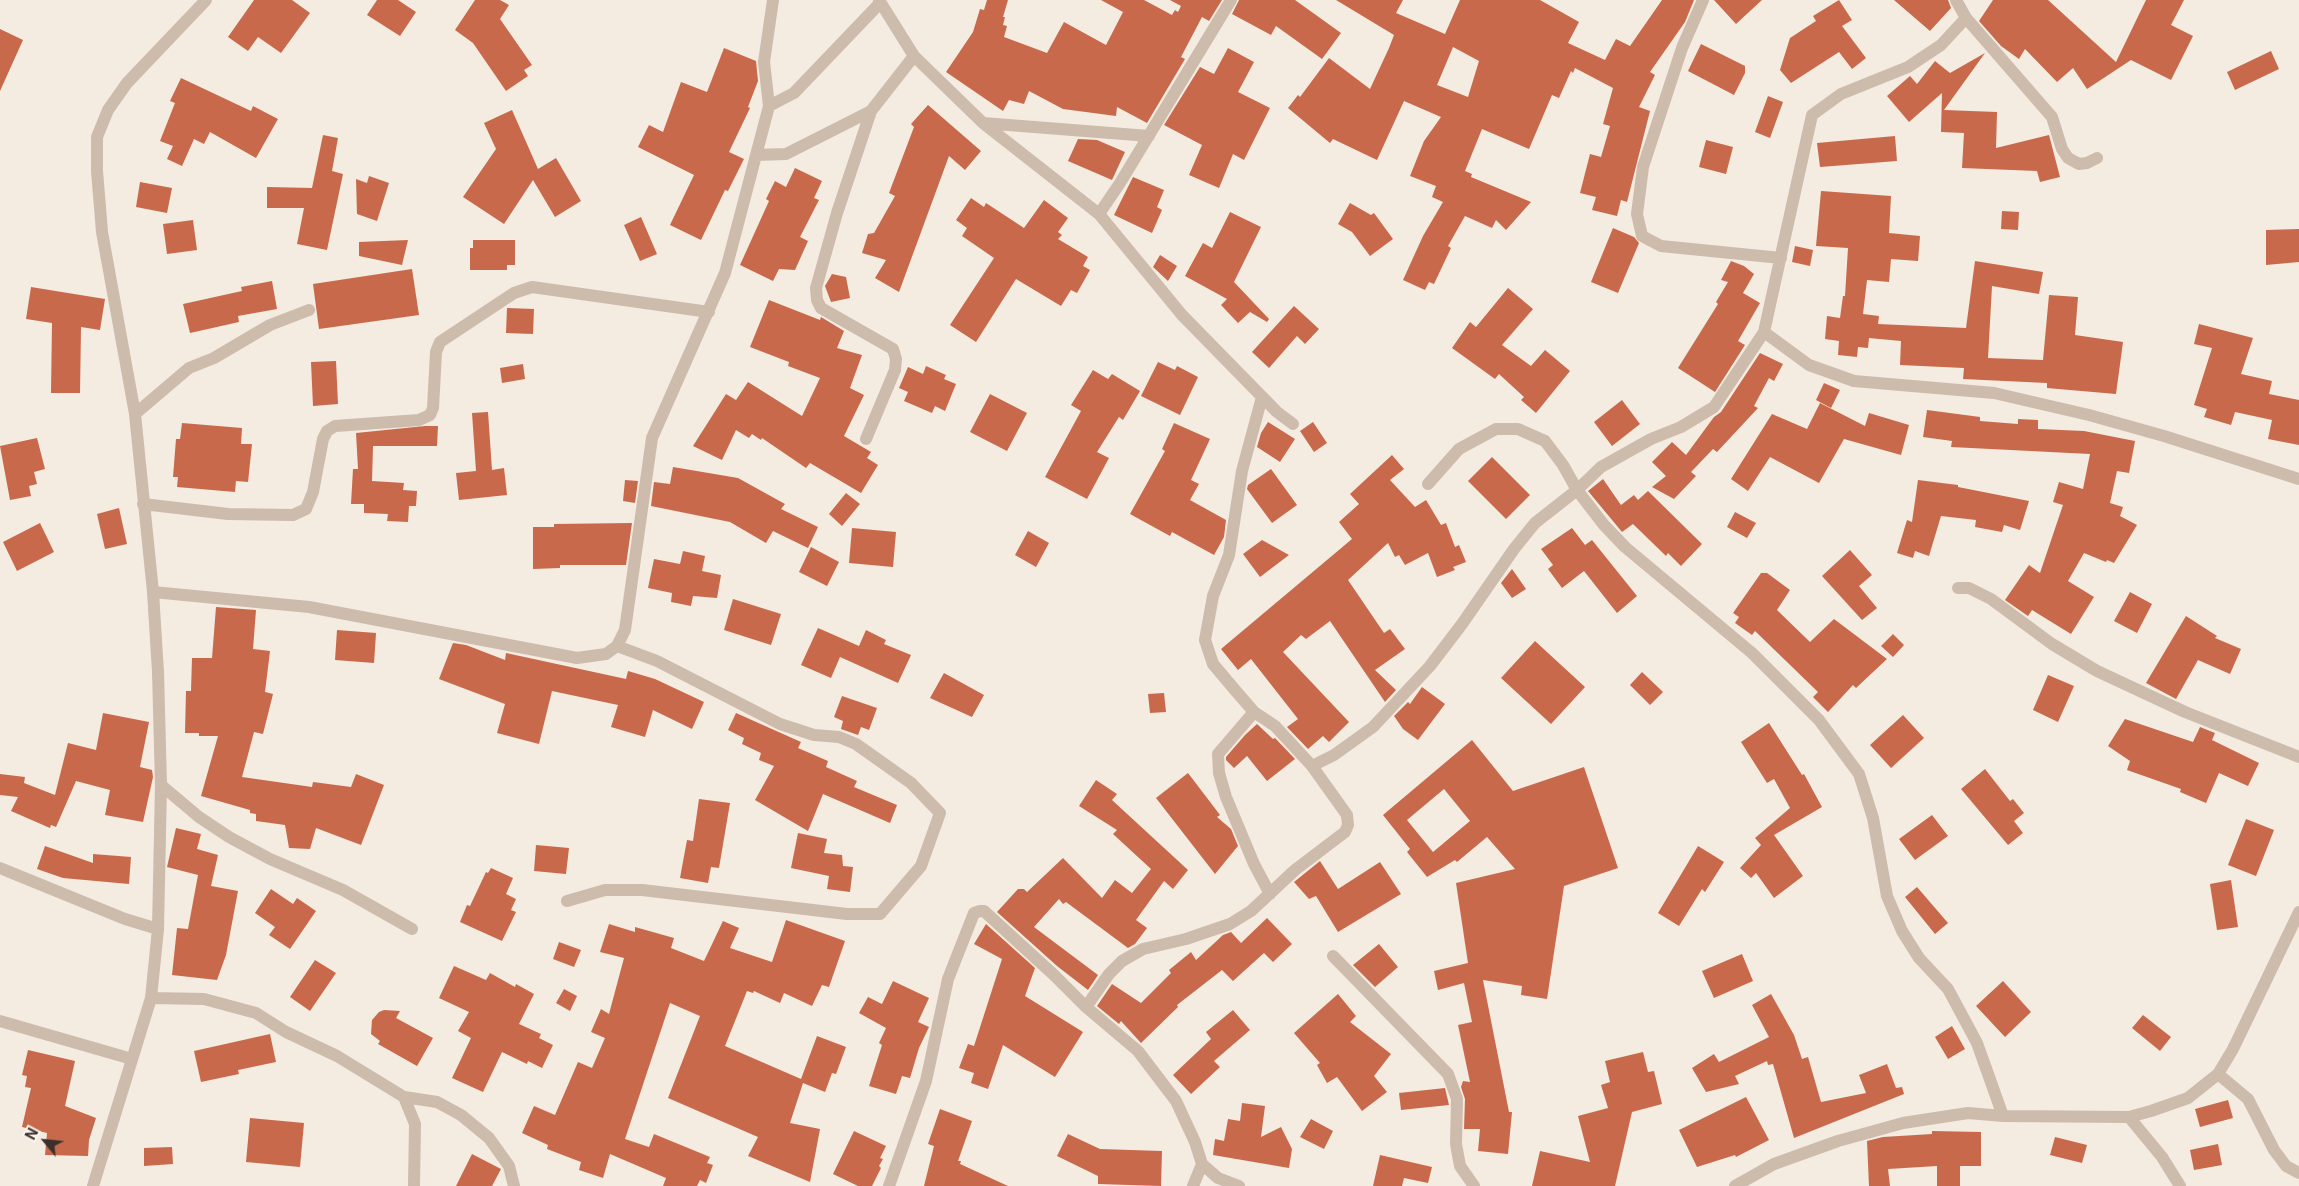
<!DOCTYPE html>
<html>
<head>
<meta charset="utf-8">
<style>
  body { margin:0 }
  #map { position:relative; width:2299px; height:1186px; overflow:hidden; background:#f4ebe1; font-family:Inter,sans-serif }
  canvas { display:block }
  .north { position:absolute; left:20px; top:1116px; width:50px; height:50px; -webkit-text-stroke:4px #fbf5ee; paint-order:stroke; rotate:298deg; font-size:14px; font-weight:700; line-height:20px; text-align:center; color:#3b302b }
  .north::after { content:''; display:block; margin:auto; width:18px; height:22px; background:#3b302b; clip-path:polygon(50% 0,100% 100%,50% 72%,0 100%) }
</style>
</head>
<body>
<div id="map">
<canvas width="2299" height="1186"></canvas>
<div class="north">N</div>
</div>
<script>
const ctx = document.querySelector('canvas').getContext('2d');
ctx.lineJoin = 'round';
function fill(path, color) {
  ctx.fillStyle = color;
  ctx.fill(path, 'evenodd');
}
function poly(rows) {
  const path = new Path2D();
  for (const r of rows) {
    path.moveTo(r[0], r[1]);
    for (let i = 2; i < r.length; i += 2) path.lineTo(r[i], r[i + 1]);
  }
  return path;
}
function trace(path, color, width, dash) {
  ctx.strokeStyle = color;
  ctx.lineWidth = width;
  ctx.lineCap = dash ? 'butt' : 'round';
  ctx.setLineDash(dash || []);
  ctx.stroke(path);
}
fill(poly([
  [254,0,292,0,310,13,281,53,258,37,248,51,228,37],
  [377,0,398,0,416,12,400,36,367,15],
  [475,0,500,0,509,5,500,19,532,65,524,70,528,76,506,91,473,43,455,30],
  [987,0,1008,0,1003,17,1005,17,1003,25,1007,26,1004,37,1047,53,1064,22,1106,45,1123,12,1101,0,1144,0,1172,15,1175,10,1178,12,1181,6,1170,0,1222,0,1209,21,1202,17,1181,57,1185,59,1147,123,1117,107,1116,116,1063,109,1029,91,1024,104,1009,100,1003,111,946,72,973,32,980,9,984,10],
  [1239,0,1295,0,1341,33,1322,59,1276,26,1271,35,1232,14],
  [1336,0,1403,0,1396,13,1445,34,1460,0,1540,0,1579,22,1568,43,1605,60,1616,39,1630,46,1662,0,1694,0,1685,22,1650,72,1655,75,1639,107,1650,111,1627,202,1621,200,1617,216,1592,210,1596,197,1580,193,1590,154,1601,157,1610,126,1603,124,1613,88,1575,68,1573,73,1571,71,1559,98,1552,95,1529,149,1482,129,1465,171,1472,174,1471,177,1531,202,1506,230,1496,220,1492,228,1465,216,1448,246,1451,248,1434,284,1429,282,1425,290,1403,280,1423,236,1443,202,1432,197,1436,186,1410,176,1424,141,1441,117,1404,101,1377,160,1333,139,1330,143,1288,108,1298,95,1300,97,1329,58,1370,89,1389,48,1394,35],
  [1453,47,1479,61,1468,97,1437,85],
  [1714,0,1762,0,1736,24],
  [1839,0,1852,20,1842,26,1866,58,1852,69,1839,52,1791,83,1780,70,1790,38,1816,21,1813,16],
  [1894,0,1948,0,1951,8,1930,31],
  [1993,0,2048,0,2116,62,2146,0,2184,0,2171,25,2193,36,2171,80,2131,60,2087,89,2073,68,2057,82,2025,49,2019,59,2001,46,1979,21],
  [0,29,23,40,0,91],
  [1701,44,1745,66,1745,73,1734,95,1688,71],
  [724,48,756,61,758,81,748,107,750,108,729,152,744,159,728,191,725,190,701,240,670,225,694,175,638,147,649,125,663,132,681,82,707,92],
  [1228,48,1254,62,1238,92,1270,108,1244,160,1233,154,1219,188,1189,175,1202,145,1164,125,1200,67,1214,74],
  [2271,51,2279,69,2235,90,2227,72],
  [1985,53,1944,110,1997,112,1996,148,2049,135,2060,177,2040,182,2037,171,1962,168,1964,133,1941,132,1942,93,1909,122,1887,96,1910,76,1917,84,1935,61,1950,73],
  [181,78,251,111,253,106,278,119,256,158,210,132,204,144,194,139,182,166,167,159,173,146,160,141,175,103,170,101],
  [1768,96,1783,102,1770,138,1755,132],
  [928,105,981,151,965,170,949,156,899,292,875,278,886,260,862,253,868,234,874,233,895,196,889,193,914,127,911,124],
  [512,110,538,169,556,158,581,201,555,217,533,180,504,224,463,197,496,149,484,123],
  [323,135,338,138,332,171,343,174,327,250,297,244,304,208,267,208,267,187,312,188],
  [1895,136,1897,161,1820,167,1817,143],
  [1078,139,1097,140,1125,152,1112,180,1068,161],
  [1706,140,1733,147,1726,174,1699,167],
  [795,168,822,181,814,198,819,200,800,237,808,241,795,270,779,269,773,281,740,265,769,201,766,199,775,181,786,187],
  [369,176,389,183,377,221,357,214,356,179,367,183],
  [1133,177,1164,190,1157,207,1162,210,1152,233,1114,215],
  [140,182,172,188,167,213,136,207],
  [1821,191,1891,196,1889,233,1920,236,1918,261,1891,259,1889,282,1867,280,1863,314,1879,316,1878,324,1966,328,1975,261,2043,272,2039,294,1992,286,1988,358,2043,360,2049,295,2078,297,2075,335,2123,342,2116,394,2047,388,2047,383,1963,379,1964,368,1900,365,1901,341,1869,338,1868,348,1858,347,1857,357,1838,355,1839,341,1825,339,1827,316,1840,318,1843,296,1845,296,1848,248,1816,246],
  [971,198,984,207,986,203,1024,228,1044,200,1068,218,1058,232,1062,235,1058,239,1088,257,1083,266,1090,270,1077,293,1071,290,1061,306,1016,279,976,342,950,325,994,258,962,236,967,228,956,220],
  [1350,203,1371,215,1374,213,1393,239,1370,256,1352,232,1338,224],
  [2002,211,2019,212,2018,230,2001,229],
  [1230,212,1261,227,1234,282,1269,319,1267,322,1250,312,1238,323,1221,305,1227,299,1185,276,1203,243,1212,248],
  [641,217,657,254,640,261,624,225],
  [193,220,197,250,167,254,163,224],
  [1613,228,1634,237,1639,243,1618,293,1591,282],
  [2299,229,2299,262,2266,265,2266,230],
  [408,240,402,265,359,256,359,242],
  [473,240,515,240,515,265,507,265,507,270,470,270,470,248,473,248],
  [1795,246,1813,250,1810,266,1792,262],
  [1160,255,1177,266,1168,281,1153,267],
  [1731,261,1744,266,1754,274,1743,293,1760,303,1738,341,1745,345,1715,392,1678,368,1718,304,1716,302,1728,282,1721,280],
  [412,269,419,315,319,329,313,284],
  [832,274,846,277,850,298,831,302,825,286],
  [272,281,277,309,238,316,239,322,190,333,183,304,242,291,241,287],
  [31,287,105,299,100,330,81,327,80,393,51,393,52,323,26,319],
  [1508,288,1533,309,1502,345,1531,366,1545,350,1570,371,1536,413,1521,400,1524,397,1499,374,1495,379,1452,348,1470,322,1476,327],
  [769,300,820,320,821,317,844,331,837,348,862,355,850,388,864,395,844,436,871,452,867,458,878,465,861,493,810,463,806,468,762,438,761,440,752,434,749,438,736,430,722,460,693,446,726,394,736,400,748,382,802,416,820,378,788,366,789,362,750,347],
  [1294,306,1319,329,1305,344,1297,336,1269,368,1252,352],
  [507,308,534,309,533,334,506,333],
  [2199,324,2253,338,2241,374,2272,381,2269,394,2299,400,2299,445,2268,439,2272,420,2235,412,2231,425,2204,417,2207,409,2194,405,2212,348,2194,344],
  [1760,353,1783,364,1774,381,1769,378,1754,406,1758,408,1717,452,1713,449,1691,472,1696,476,1674,499,1652,487,1666,476,1652,462,1672,442,1686,455,1714,417,1721,412],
  [336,361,338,404,313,406,311,362],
  [1158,362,1175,370,1177,366,1198,377,1180,415,1141,396],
  [523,364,525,379,502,383,500,368],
  [926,366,946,375,944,379,956,384,945,411,935,406,932,413,904,401,908,392,899,388,908,367,923,374],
  [1093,370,1108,379,1112,374,1140,391,1123,420,1119,417,1097,452,1109,458,1087,499,1045,477,1081,411,1071,405],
  [1824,383,1840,390,1831,408,1816,400],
  [990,394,1027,413,1007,451,970,432],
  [1622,400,1640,424,1612,446,1594,422],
  [1820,403,1865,426,1869,413,1909,425,1901,455,1844,439,1819,483,1770,457,1748,491,1731,479,1772,414,1807,429],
  [1927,410,1980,417,1980,421,2018,424,2018,419,2038,420,2038,429,2084,431,2135,441,2129,473,2117,471,2110,503,2123,507,2120,516,2137,525,2114,563,2107,560,2106,562,2084,553,2068,581,2094,597,2071,634,2032,610,2028,616,2005,600,2029,565,2040,573,2063,505,2053,502,2059,482,2083,489,2090,454,1951,447,1952,441,1923,437],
  [488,412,492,470,504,468,507,495,459,500,456,473,476,471,472,413],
  [1268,422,1295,439,1280,462,1257,447,1261,433],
  [1313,422,1327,443,1314,452,1300,431],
  [182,423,242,428,241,444,252,444,248,482,236,481,235,492,177,487,178,477,173,477,176,439,180,439],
  [1174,423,1210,439,1191,480,1199,484,1190,500,1226,520,1224,537,1214,555,1172,532,1170,536,1130,514,1165,451,1162,449],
  [425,426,438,426,437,446,373,446,372,481,404,483,403,490,417,491,416,506,409,506,408,522,387,521,388,514,364,513,364,504,351,504,353,469,358,469,356,433],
  [37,438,45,469,34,472,37,484,29,486,31,496,10,500,0,446],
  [1392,455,1404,469,1390,480,1415,507,1426,500,1441,525,1446,523,1455,547,1459,545,1466,562,1453,567,1455,570,1437,577,1428,553,1405,565,1399,555,1395,557,1388,543,1348,580,1384,633,1390,629,1405,649,1375,670,1396,690,1385,702,1330,621,1306,639,1301,635,1283,652,1349,722,1329,742,1323,736,1308,749,1287,727,1298,719,1251,659,1238,670,1221,649,1352,539,1339,522,1359,504,1350,494],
  [1492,457,1530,495,1506,519,1468,481],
  [673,467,738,478,785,504,781,509,818,527,808,548,773,531,766,543,730,522,651,506,654,482,670,484],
  [1271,469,1297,505,1272,523,1247,489,1248,485],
  [1603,479,1621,505,1634,495,1638,500,1648,491,1702,544,1681,566,1668,553,1666,556,1633,524,1622,532,1588,491],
  [625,480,638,481,635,503,623,501],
  [1918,480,1958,485,1958,487,2029,501,2020,530,2004,525,2002,532,1975,527,1976,520,1941,516,1929,556,1915,551,1913,558,1897,553,1907,520,1912,522],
  [846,493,860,504,842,526,829,514],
  [119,508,127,544,105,549,97,514],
  [1735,512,1756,523,1747,538,1727,527],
  [40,523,54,552,17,571,3,542],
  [632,523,626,565,560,565,560,568,533,569,533,527,554,527,554,524],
  [852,528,896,532,893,567,849,563],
  [1572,528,1585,545,1592,540,1637,596,1617,613,1584,571,1562,588,1548,569,1553,565,1541,549],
  [1028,531,1049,543,1036,567,1015,555],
  [1262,540,1289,555,1260,577,1243,554],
  [811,547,839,562,827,586,799,572],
  [1850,550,1872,575,1859,586,1877,608,1862,620,1822,576],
  [683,551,705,556,702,571,721,575,717,598,693,596,691,606,671,602,672,593,648,588,654,559,680,564],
  [1512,569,1526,589,1512,598,1501,583],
  [1761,573,1767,573,1790,590,1777,610,1810,642,1834,619,1887,659,1856,688,1853,685,1828,712,1813,697,1818,692,1755,631,1752,635,1735,623,1739,617,1733,613],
  [2130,592,2152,604,2137,633,2114,621],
  [733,599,781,614,771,645,724,630],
  [216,607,256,610,253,649,270,651,265,692,273,694,263,734,254,732,242,777,312,787,313,782,351,787,356,774,384,785,361,845,316,828,310,849,289,848,285,825,256,821,256,814,250,813,250,810,201,796,218,736,199,736,199,733,185,733,186,691,191,691,192,658,212,658],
  [2186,616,2217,636,2215,638,2241,649,2230,674,2198,660,2176,699,2146,683],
  [818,628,859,646,866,630,886,640,884,644,911,655,898,683,840,657,831,678,801,665],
  [337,630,376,633,374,663,335,660],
  [1893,634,1904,645,1893,657,1881,646],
  [1535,641,1585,687,1551,724,1501,678],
  [453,643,466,645,505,660,506,653,626,679,628,671,655,679,704,702,692,729,653,710,645,737,611,727,618,705,552,691,539,744,497,733,505,704,439,679],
  [1642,672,1663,692,1650,705,1630,685],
  [944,673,984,695,972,717,930,698],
  [2048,675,2074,686,2058,722,2033,710],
  [1422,687,1445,704,1418,740,1403,729,1394,716,1408,702,1410,704],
  [1164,693,1166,712,1150,713,1148,694],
  [842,696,877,708,869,730,861,727,858,735,841,729,843,721,834,717],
  [103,713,149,722,140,767,152,770,153,777,143,822,105,815,110,790,76,781,56,827,51,825,50,828,11,811,18,797,0,795,0,774,25,777,24,783,55,795,68,743,96,750],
  [736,713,801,742,798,748,828,761,826,767,857,781,854,787,897,805,890,823,823,794,808,831,755,800,774,766,759,760,761,753,742,744,744,738,728,730],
  [1903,715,1924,738,1891,768,1870,745],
  [2125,719,2193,742,2200,727,2215,733,2212,740,2259,763,2248,786,2219,773,2206,803,2180,792,2181,789,2127,770,2130,761,2108,746],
  [1769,723,1802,775,1804,774,1822,807,1774,835,1803,876,1774,898,1756,873,1751,878,1740,868,1761,845,1755,838,1790,808,1774,779,1767,783,1741,742],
  [1257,724,1273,739,1275,738,1295,759,1267,781,1247,756,1234,768,1226,760,1226,757,1245,735],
  [1472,740,1513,791,1584,767,1618,868,1564,886,1547,999,1521,995,1522,986,1483,980,1509,1112,1512,1112,1508,1154,1478,1151,1480,1129,1464,1129,1465,1099,1461,1087,1463,1081,1470,1082,1458,1025,1472,1022,1464,983,1438,990,1434,971,1468,963,1456,883,1515,869,1487,837,1457,862,1455,860,1427,877,1407,852,1410,849,1383,815],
  [1444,789,1470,821,1433,852,1407,820],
  [1985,769,2010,801,2013,799,2024,813,2014,821,2023,833,2008,845,1961,789],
  [1188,773,1220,815,1217,817,1231,829,1238,846,1215,874,1156,798],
  [1096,780,1117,794,1112,800,1188,870,1173,889,1164,881,1136,920,1147,928,1135,944,1128,948,1066,902,1063,904,1059,899,1034,927,1098,975,1088,990,1057,966,997,912,1018,889,1024,889,1027,892,1063,858,1102,898,1115,880,1132,893,1151,869,1113,834,1117,830,1079,806],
  [699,799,730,803,719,868,711,867,708,883,680,878,687,840,693,841],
  [1932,815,1948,836,1915,860,1899,839],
  [2246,819,2274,830,2256,876,2228,865],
  [176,828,201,834,197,849,218,855,211,886,238,891,226,955,217,980,172,975,177,928,188,929,198,875,167,867],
  [798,833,827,839,824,853,842,855,843,866,853,867,850,892,827,889,829,876,791,868],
  [536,845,569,848,566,874,534,871],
  [45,846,93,863,93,854,131,857,129,884,63,878,37,869],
  [1698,846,1724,862,1705,892,1702,889,1679,926,1658,913],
  [1320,861,1338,889,1380,862,1401,894,1338,932,1316,896,1309,899,1294,882],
  [491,868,513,878,506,894,516,899,511,910,516,912,502,941,460,922,467,905,470,906,486,872,488,873],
  [2231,880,2238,927,2217,930,2210,884],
  [1917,887,1948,923,1935,934,1905,897],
  [271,889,293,904,297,898,316,911,290,949,269,935,275,927,255,913],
  [1267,918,1292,944,1273,962,1264,953,1233,981,1222,970,1177,1005,1178,1007,1141,1043,1121,1021,1119,1024,1097,1006,1112,984,1141,1003,1171,973,1169,970,1191,952,1196,960,1223,935,1231,932,1241,943],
  [786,920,845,941,829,987,822,985,812,1006,784,993,780,1003,754,991,753,993,747,991,725,1046,801,1079,817,1036,846,1047,836,1074,832,1073,825,1092,803,1083,790,1123,820,1129,810,1182,748,1156,758,1137,668,1098,700,1016,670,1003,625,1139,649,1147,654,1134,710,1157,707,1163,713,1165,706,1183,700,1180,697,1186,663,1186,666,1178,610,1154,603,1178,579,1170,581,1162,547,1149,548,1145,522,1133,534,1106,555,1115,578,1062,592,1068,605,1038,591,1032,601,1009,609,1014,624,958,600,952,609,924,635,932,635,927,674,938,671,948,704,961,723,921,739,928,730,948,772,962],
  [986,924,1035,968,1025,996,1083,1032,1055,1077,1003,1045,988,1089,971,1083,974,1073,959,1068,968,1044,974,1046,1002,959,974,944],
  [559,942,581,950,574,967,553,959],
  [1379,944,1398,967,1375,987,1353,965],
  [1742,954,1753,981,1714,998,1702,971],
  [315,960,336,973,310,1011,290,997],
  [454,966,486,980,490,973,515,987,516,984,534,994,519,1024,541,1034,539,1038,553,1045,542,1068,528,1061,527,1064,502,1052,483,1092,452,1078,471,1038,458,1031,469,1012,439,998],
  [893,981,929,998,918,1022,929,1027,919,1048,910,1078,902,1076,896,1094,869,1086,882,1045,879,1043,886,1028,859,1013,868,997,882,1004],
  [2003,981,2031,1012,2005,1037,1976,1006],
  [564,989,577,996,570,1011,556,1003],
  [1338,994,1356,1016,1350,1022,1391,1054,1374,1076,1387,1092,1362,1111,1337,1077,1327,1083,1317,1065,1320,1063,1294,1033],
  [1771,994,1794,1035,1802,1059,1808,1057,1821,1102,1866,1093,1859,1075,1887,1064,1896,1088,1902,1087,1904,1094,1794,1138,1773,1064,1768,1065,1767,1061,1735,1076,1739,1084,1706,1092,1692,1068,1714,1054,1719,1062,1769,1037,1752,1005],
  [384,1010,400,1011,396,1018,433,1038,417,1066,378,1044,380,1041,371,1034,372,1020,379,1012],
  [1233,1010,1250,1030,1214,1061,1220,1067,1191,1094,1173,1075,1211,1039,1206,1032],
  [2143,1015,2171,1037,2160,1051,2132,1028],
  [1952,1026,1965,1049,1948,1059,1935,1037],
  [270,1034,276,1062,238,1070,239,1074,201,1082,194,1051],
  [28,1050,75,1061,65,1106,96,1118,89,1140,88,1156,45,1155,47,1133,22,1127,31,1088,25,1087,27,1076,22,1075],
  [1643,1052,1648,1072,1654,1071,1662,1104,1632,1112,1615,1186,1532,1186,1540,1151,1590,1162,1578,1116,1608,1108,1601,1085,1610,1082,1605,1061],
  [1445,1088,1449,1105,1401,1110,1399,1093],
  [1746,1097,1769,1140,1736,1157,1735,1155,1697,1167,1679,1130],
  [2228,1100,2233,1118,2200,1127,2195,1109],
  [1242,1103,1265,1106,1261,1137,1281,1127,1292,1149,1289,1168,1213,1155,1215,1139,1224,1141,1228,1119,1240,1121],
  [940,1109,972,1121,958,1161,961,1161,960,1164,1008,1186,924,1186,934,1146,928,1144],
  [250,1118,304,1123,300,1167,246,1162],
  [1311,1119,1333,1131,1324,1149,1300,1137],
  [854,1131,886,1146,880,1158,883,1159,879,1166,881,1168,872,1186,858,1186,833,1174],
  [1932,1131,1981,1132,1981,1166,1960,1166,1960,1186,1937,1186,1937,1166,1888,1169,1890,1186,1869,1186,1867,1141,1883,1137,1932,1134],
  [1068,1134,1100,1149,1162,1151,1161,1186,1098,1184,1098,1176,1057,1156],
  [2055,1137,2087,1145,2082,1163,2050,1155],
  [2218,1144,2222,1165,2194,1170,2190,1150],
  [172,1147,173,1164,144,1166,144,1148],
  [472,1154,501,1169,492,1186,456,1186],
  [1380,1155,1432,1167,1428,1183,1404,1178,1402,1186,1373,1186]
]), '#c8694b');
trace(poly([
  [879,0,914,56,983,123,1099,214,1182,315,1277,412,1293,424],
  [1703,0,1682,48,1643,167,1637,214,1642,236,1661,246,1781,258],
  [1956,0,1966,18,2052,117,2062,149,2068,158,2079,164,2087,163,2097,158],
  [769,106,794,93,880,3],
  [983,123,1149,136],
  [756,155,786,154,871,111,914,56],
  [1099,214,1120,183,1231,0],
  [1764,332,1809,365,1854,381,1994,393,2089,415,2164,436,2299,479],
  [1262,397,1242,471,1229,555,1213,596,1205,640,1213,664,1235,690,1254,712,1275,726,1312,766,1334,755,1373,727,1430,666,1462,624,1514,549,1535,523,1577,490,1601,467,1651,439,1681,427,1714,407,1764,332,1812,115,1841,94,1908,67,1941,45,1966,18],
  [135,414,189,368,214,358,270,325,309,310],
  [866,439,895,370,896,359,893,349,821,308,817,300,816,288,837,213,871,111],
  [1428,484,1459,449,1496,429,1518,429,1545,441,1563,465,1577,490,1604,525,1625,547,1752,653,1819,720,1859,774,1873,818,1887,896,1902,931,1919,958,1948,989,1977,1043,2003,1116],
  [143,504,228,514,293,515,306,509,313,492,323,439,327,431,335,426,419,420,430,415,433,408,436,352,440,342,514,293,532,287,709,312],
  [1958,588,1969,588,1991,599,2052,644,2097,671,2185,712,2299,757],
  [153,592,309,607,577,658,606,654,617,646,625,630,652,438,725,273,769,106,764,62,773,0],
  [1254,712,1218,754,1219,773,1226,797,1254,864,1270,894],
  [161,785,199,817,229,837,270,859,343,890,412,929],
  [0,868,125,919,158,929],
  [567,901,605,890,642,890,847,914,880,914,921,866,940,813,911,783,856,744,839,737,814,735,780,724,657,661,617,646],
  [1333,956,1448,1074,1457,1099,1456,1144,1460,1166,1474,1186],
  [151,998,204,999,256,1013,286,1032,337,1056,404,1097,437,1102,461,1115,489,1138,509,1166,514,1186],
  [1086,1007,1109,974,1122,961,1143,949,1186,939,1230,924,1251,911,1295,870,1345,832,1348,825,1347,815,1312,766],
  [0,1021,132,1059],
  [2218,1074,2248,1099,2274,1150,2286,1166,2299,1173],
  [404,1097,415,1124,414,1186],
  [2129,1117,2162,1157,2180,1186],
  [93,1186,151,998,158,929,161,785,158,672,153,592,135,414,102,232,97,171,97,137,108,110,127,83,206,0],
  [889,1186,926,1081,948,979,974,913,980,911,984,911,1054,975,1086,1007,1138,1051,1176,1101,1195,1142,1202,1164,1218,1178,1239,1186],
  [1193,1186,1202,1164],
  [1735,1186,1774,1164,1838,1141,1903,1123,1968,1113,2003,1116,2129,1117,2151,1111,2188,1098,2218,1074,2233,1049,2299,912]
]), '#cdbbac', 12);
</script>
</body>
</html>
